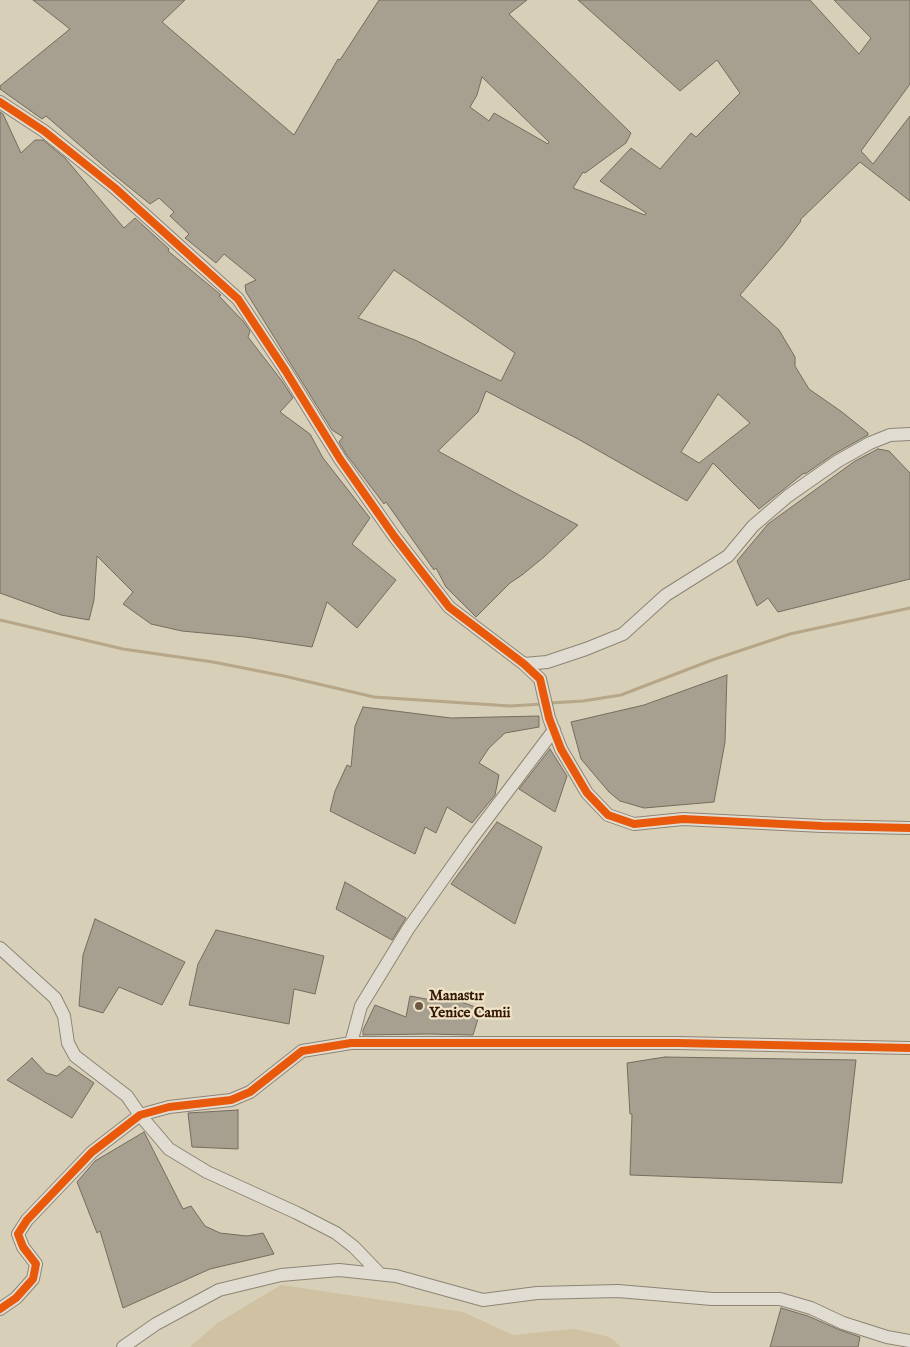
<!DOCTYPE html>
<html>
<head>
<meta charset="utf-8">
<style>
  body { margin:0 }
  canvas { display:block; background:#d8cfb8 }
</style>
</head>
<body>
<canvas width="910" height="1347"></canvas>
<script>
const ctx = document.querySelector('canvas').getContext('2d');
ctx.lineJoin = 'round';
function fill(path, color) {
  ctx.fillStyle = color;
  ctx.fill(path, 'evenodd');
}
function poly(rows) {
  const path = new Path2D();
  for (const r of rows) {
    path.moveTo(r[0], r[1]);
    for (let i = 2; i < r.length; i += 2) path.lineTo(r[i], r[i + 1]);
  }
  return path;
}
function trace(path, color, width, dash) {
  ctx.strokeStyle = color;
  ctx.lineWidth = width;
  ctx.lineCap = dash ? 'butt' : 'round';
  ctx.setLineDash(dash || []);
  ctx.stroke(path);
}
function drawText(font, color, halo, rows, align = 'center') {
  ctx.font = font + ' "IM FELL English",serif';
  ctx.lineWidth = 4.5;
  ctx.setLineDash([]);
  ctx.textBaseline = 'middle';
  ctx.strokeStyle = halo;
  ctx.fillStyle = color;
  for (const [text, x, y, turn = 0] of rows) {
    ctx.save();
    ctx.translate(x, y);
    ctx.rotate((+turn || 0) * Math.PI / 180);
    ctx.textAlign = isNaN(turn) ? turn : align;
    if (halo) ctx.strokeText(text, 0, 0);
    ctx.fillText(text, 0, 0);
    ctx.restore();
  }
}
fill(poly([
  [281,1285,463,1312,513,1335,574,1329,610,1337,621,1347,190,1347,216,1324]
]), '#cfc1a1');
trace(poly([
  [0,620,123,649,213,662,284,676,374,697,510,706,543,704],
  [550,703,583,701,621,695,712,660,790,634,910,608]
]), '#b7a687', 3);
const building = poly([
  [33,0,185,0,162,22,294,135,338,59,340,60,379,0,527,0,509,14,631,133,626,143,585,173,583,172,573,188,645,215,646,213,600,181,631,148,660,169,691,133,696,137,740,93,717,60,680,91,578,0,810,0,859,54,871,38,834,0,910,0,910,84,861,151,873,164,910,116,910,201,860,162,800,220,801,221,782,246,740,295,779,330,795,357,795,366,809,389,842,412,868,433,868,435,834,454,805,474,804,473,759,509,713,463,687,501,578,439,486,391,478,412,438,451,519,495,578,525,544,557,522,575,510,583,476,617,446,587,436,568,434,570,386,502,384,504,346,454,339,442,343,437,332,430,246,292,245,285,256,280,224,254,216,263,185,238,189,234,170,216,174,212,159,198,150,204,113,174,46,116,42,119,0,89,0,86,70,29,33,0],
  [482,77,549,142,548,144,494,113,489,121,470,107,477,95,482,77],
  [394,270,515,353,501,381,415,340,358,318,394,270],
  [718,394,750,423,699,463,681,452,718,394],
  [0,112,3,114,21,153,35,140,43,140,65,158,124,228,135,218,169,249,168,251,221,295,219,296,243,321,250,331,248,337,282,381,293,398,280,412,310,434,323,458,370,518,352,544,396,580,357,628,327,602,312,647,245,637,182,631,151,624,123,604,133,592,97,556,94,600,89,620,61,615,0,593,0,112],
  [878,449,889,451,910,473,910,579,778,612,768,598,757,606,737,561,768,524,855,461,878,449],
  [727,675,725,742,714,802,644,808,620,801,609,792,581,759,571,722,644,705,727,675],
  [363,707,451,718,539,716,539,727,505,733,489,748,479,763,499,775,495,795,472,823,447,807,436,833,425,827,415,854,330,811,335,791,347,765,351,767,355,726,363,707],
  [550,749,567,776,555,812,519,789,550,749],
  [497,822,542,847,515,924,451,884,497,822],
  [345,882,406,918,392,940,336,909,345,882],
  [95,919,185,962,162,1005,119,987,103,1013,79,1006,83,955,95,919],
  [216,930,324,956,315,994,294,989,289,1024,189,1005,198,964,216,930],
  [439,994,481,1009,473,1035,427,1034,363,1035,363,1030,375,1005,406,1017,410,996,437,1001,439,994],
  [665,1057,856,1060,842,1183,630,1175,632,1114,630,1114,627,1063,665,1057],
  [32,1058,46,1073,57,1076,69,1066,94,1083,72,1118,7,1080,32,1058],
  [238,1110,238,1149,192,1147,188,1113,238,1110],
  [144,1132,183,1209,191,1206,205,1226,220,1233,247,1236,263,1233,274,1254,210,1269,123,1308,100,1231,97,1233,77,1182,95,1161,144,1132],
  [781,1308,808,1316,840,1330,860,1337,858,1347,770,1347,781,1308]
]);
fill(building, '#a79f8f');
trace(building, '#766c5e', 1);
const minor = poly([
  [0,102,44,131,115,188,238,299,285,370,340,459,394,536,449,607,524,664,540,679,549,718,561,749,587,793,608,815,634,824,683,819,822,826,910,828],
  [524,664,547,662,586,649,623,634,666,595,728,556,753,526,788,496,838,461,870,443,890,435,910,434],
  [0,948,55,998,64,1016,68,1043,75,1056,127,1096,140,1115,169,1149,207,1172,297,1213,336,1233,354,1247,380,1274],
  [351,1043,361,1006,408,929,470,841,554,730],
  [0,1309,16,1298,33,1279,36,1264,23,1247,18,1234,27,1220,92,1152,140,1115,169,1107,231,1100,250,1092,302,1051,351,1043,678,1043,910,1048],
  [123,1347,156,1324,219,1290,281,1275,339,1270,396,1276,483,1300,537,1293,618,1291,712,1299,780,1299,811,1308,843,1323,887,1337,910,1341]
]);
trace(minor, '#8d8475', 14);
trace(minor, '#e0dcd1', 12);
trace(poly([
  [0,102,44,131,115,188,238,299,285,370,340,459,394,536,449,607,524,664,540,679,549,718,561,749,587,793,608,815,634,824,683,819,822,826,910,828],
  [0,1309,16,1298,33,1279,36,1264,23,1247,18,1234,27,1220,92,1152,140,1115,169,1107,231,1100,250,1092,302,1051,351,1043,678,1043,910,1048]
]), '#e8590c', 8);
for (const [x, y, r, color] of [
  [419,1006,5,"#6d5844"]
]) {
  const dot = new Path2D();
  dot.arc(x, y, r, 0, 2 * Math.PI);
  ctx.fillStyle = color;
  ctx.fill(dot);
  trace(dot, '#efe4c8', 2);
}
drawText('bold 15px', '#341805', '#efe4c8', [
  ["Manastır",429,997],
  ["Yenice Camii",429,1014]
], 'left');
</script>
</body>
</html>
